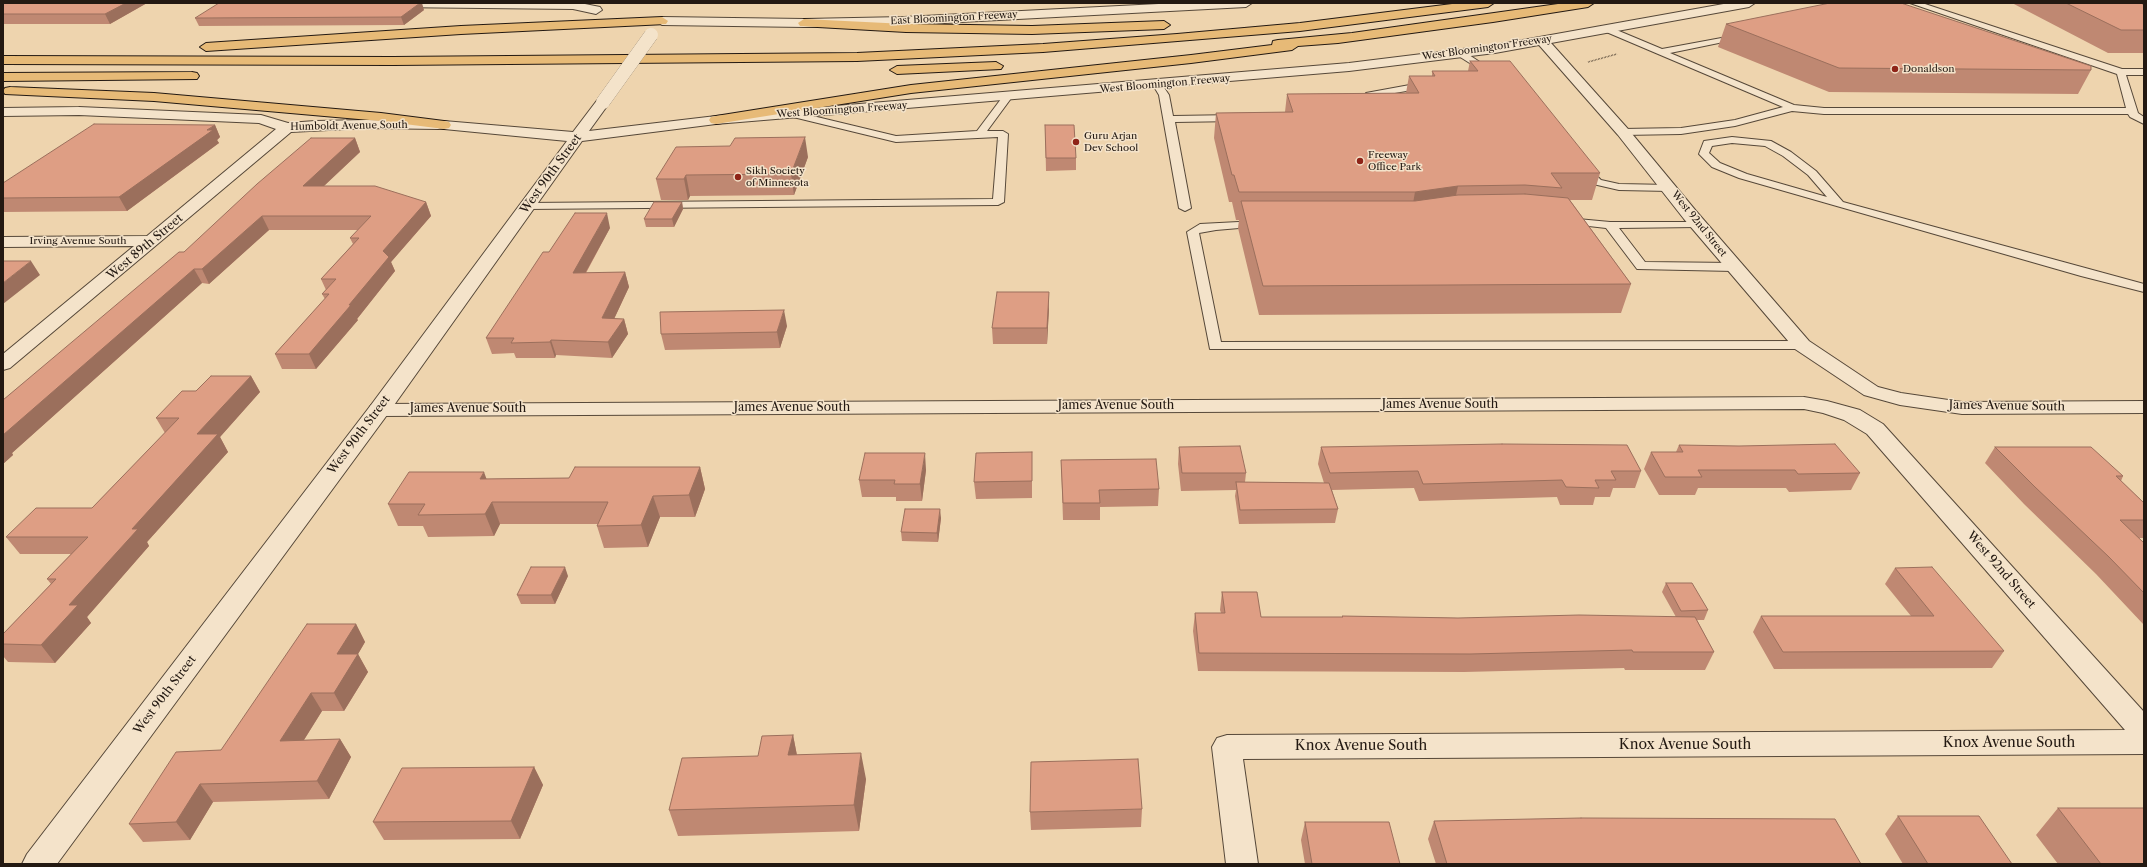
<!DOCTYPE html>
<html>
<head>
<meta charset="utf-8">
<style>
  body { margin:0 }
  #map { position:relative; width:2147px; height:867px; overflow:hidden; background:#eed4ae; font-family:"Libre Caslon Text",serif }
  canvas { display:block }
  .frame { position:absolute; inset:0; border:4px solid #231912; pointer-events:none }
</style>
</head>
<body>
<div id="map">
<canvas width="2147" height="867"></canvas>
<div class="frame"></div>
</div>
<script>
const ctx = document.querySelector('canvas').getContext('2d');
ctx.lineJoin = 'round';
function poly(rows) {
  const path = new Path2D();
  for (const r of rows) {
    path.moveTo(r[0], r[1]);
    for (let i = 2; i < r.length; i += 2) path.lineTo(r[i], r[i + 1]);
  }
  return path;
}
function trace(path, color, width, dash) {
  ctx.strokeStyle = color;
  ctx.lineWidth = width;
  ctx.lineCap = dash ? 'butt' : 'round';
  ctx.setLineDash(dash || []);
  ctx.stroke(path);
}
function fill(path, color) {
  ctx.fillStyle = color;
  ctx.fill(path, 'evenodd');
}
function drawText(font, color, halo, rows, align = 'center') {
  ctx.font = font + ' "Libre Caslon Text",serif';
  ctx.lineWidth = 3;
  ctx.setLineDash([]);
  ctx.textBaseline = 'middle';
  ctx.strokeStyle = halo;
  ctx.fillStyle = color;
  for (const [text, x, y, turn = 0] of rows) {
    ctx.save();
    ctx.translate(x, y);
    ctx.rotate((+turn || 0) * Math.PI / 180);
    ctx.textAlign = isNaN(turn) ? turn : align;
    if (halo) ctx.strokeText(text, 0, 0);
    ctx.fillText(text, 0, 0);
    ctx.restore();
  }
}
const service = poly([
  [1910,3,1922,3,2122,69,2144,69,2144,75,2126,75,2138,113,2144,117,2144,124,2130,117,2128,114,1824,114,1792,111,1735,126,1681,134,1623,135,1618,132,1623,129,1681,128,1735,120,1783,107,1604,31,1604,27,1607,26,1662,49,1743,34,1743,38,1670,53,1794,105,1824,108,2126,108,2117,74,1910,3],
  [1460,50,1463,51,1495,72,1493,74,1487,74,1457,55,1456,53,1460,50],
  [1158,82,1161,83,1169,95,1173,116,1236,115,1241,118,1236,121,1175,122,1191,208,1185,211,1179,208,1159,95,1153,85,1158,82],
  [1426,82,1429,83,1429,87,1372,97,1372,108,1369,109,1364,106,1362,98,1366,93,1426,82],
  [1007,94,1012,97,987,131,1003,131,1008,134,1004,202,998,205,527,209,521,206,527,203,993,199,998,137,896,142,789,116,787,114,792,111,896,136,977,131,1004,95,1007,94],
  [1732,137,1771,141,1791,152,1816,171,1843,202,2144,284,2144,292,2081,276,1739,178,1712,167,1699,154,1704,141,1732,137],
  [1732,143,1765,146,1783,156,1808,175,1827,197,1747,174,1720,163,1709,153,1712,146,1732,143],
  [1583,165,1587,166,1601,180,1619,184,1670,185,1676,188,1670,191,1619,190,1593,184,1578,168,1583,165],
  [1567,218,1610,222,1701,222,1703,224,1697,227,1619,228,1645,262,1734,263,1740,267,1734,271,1637,269,1606,228,1563,223,1561,221,1567,218],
  [1258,221,1264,224,1262,226,1216,230,1199,233,1221,342,1802,341,1809,345,1802,349,1210,349,1187,232,1200,224,1258,221]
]);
const minor = poly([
  [386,3,580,3,600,7,602,10,596,14,573,9,392,7,386,3],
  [79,107,261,115,288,123,315,121,366,120,438,121,443,122,445,125,443,128,438,129,366,128,291,132,10,368,3,370,3,354,134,246,3,247,3,237,147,236,276,129,259,123,79,115,3,116,3,108,79,107],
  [1804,397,1827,401,1860,410,1883,424,2144,712,2144,754,1243,759,1258,864,1226,864,1212,747,1217,738,1227,735,2125,730,1867,434,1844,420,1823,413,1804,409,379,416,371,415,368,410,371,405,379,404,1804,397]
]);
const tertiary = poly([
  [1178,3,1252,3,1246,7,904,25,804,27,662,25,656,21,662,17,804,19,904,17,1178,3],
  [1729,3,1755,3,1749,7,1551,43,1628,129,1696,211,1809,341,1878,387,1901,393,1962,402,2144,401,2144,413,1962,414,1900,405,1864,395,1795,349,1684,219,1618,135,1539,45,1495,53,1349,71,716,124,582,141,387,415,57,864,22,864,27,854,371,405,567,141,444,129,439,128,437,125,439,122,444,121,573,132,598,99,603,98,608,99,610,102,589,131,716,116,1349,63,1495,45,1729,3]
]);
const motorway = poly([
  [1460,3,1494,3,1488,7,1300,31,1043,52,857,61,393,65,3,64,3,56,393,57,857,53,1043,44,1177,34,1300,23,1460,3],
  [1565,3,1594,3,1588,7,1493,22,1338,43,1298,46,1292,50,1191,63,911,93,716,124,711,123,709,120,711,117,716,116,911,85,1191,55,1272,45,1273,41,1278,40,1352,33,1565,3],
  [662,17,668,21,666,24,461,34,206,51,200,47,206,43,461,26,662,17],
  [804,19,906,24,1032,26,1164,21,1170,25,1164,29,1032,34,906,32,800,26,798,23,804,19],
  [996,62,1003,66,1001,69,897,74,890,70,897,66,996,62],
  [192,72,197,73,199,76,197,79,3,81,3,73,192,72],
  [10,87,154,93,381,113,444,121,449,122,451,125,449,128,444,129,381,121,154,101,5,94,3,91,5,88,10,87]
]);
trace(service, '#564839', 2);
trace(minor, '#564839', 2);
trace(tertiary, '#564839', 2);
trace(motorway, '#231912', 2);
trace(poly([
  [1588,62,1617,54]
]), '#231912', 1.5, [0.5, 1]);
fill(service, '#f4e3ca');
fill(minor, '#f4e3ca');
fill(tertiary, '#f4e3ca');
fill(motorway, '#e7ba77');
const tertiaryBridge = poly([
  [603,102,651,35]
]);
trace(tertiaryBridge, '#564839', 14, []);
trace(tertiaryBridge, '#f4e3ca', 14);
fill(poly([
  [3,3,147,3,110,24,3,24],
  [2012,3,2144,3,2144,53,2108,53],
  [424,10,404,25,199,26,195,18],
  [1726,24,2091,70,2078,94,1829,92,1718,47],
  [1470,61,1600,173,1592,200,1570,200,1631,284,1621,313,1259,315,1238,228,1239,220,1236,220,1232,202,1229,202,1214,138,1216,113,1285,112,1287,94,1406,93,1409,76,1432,76,1432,71,1468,71],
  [215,125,220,137,217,140,219,143,127,211,3,212,3,183],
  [1045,125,1076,158,1076,170,1046,171],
  [355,138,360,152,324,186,426,202,431,216,391,262,395,271,357,319,358,320,316,369,282,369,275,354,325,299,322,294,326,290,321,279,353,244,350,238,358,230,269,230,209,284,202,283,12,453,13,455,3,464,3,400,184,252],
  [808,157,794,195,690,196,688,200,661,200,656,179],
  [682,202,683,209,674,227,646,227,644,219],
  [610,228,586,273,625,272,629,287,614,319,624,319,628,334,612,358,556,355,555,358,516,358,514,353,492,354,486,338,549,252],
  [1049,308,1047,344,993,344,992,328],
  [787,326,780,348,665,350,661,334],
  [251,376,260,392,220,437,228,452,147,542,149,546,87,617,91,623,55,663,8,662,3,656,3,634,51,584,47,579,71,554,20,554,6,537,92,508,165,433,156,418,196,391],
  [1679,445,1860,473,1851,490,1789,492,1786,488,1698,488,1695,495,1659,495,1644,469,1651,452,1676,452],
  [1179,447,1246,473,1245,482,1324,483,1318,464,1321,447,1641,471,1635,488,1613,488,1610,497,1595,497,1593,505,1560,505,1557,497,1419,501,1414,488,1332,490,1338,509,1335,523,1239,524,1235,496,1236,490,1181,491,1178,464],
  [1995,447,2123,476,2121,481,2144,503,2144,538,2139,538,2144,543,2144,625,2096,574,2024,504,1985,463],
  [1032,452,1032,498,976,499,974,482],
  [1061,460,1159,489,1158,506,1100,507,1100,520,1063,520],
  [700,467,705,489,695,517,660,517,648,547,604,548,597,526,598,524,500,524,494,536,428,537,423,526,398,526,388,504,486,479,569,478],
  [926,470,922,501,896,501,896,497,862,497,859,480],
  [941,518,938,542,902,541,901,532],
  [1895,568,2004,651,1992,668,1774,669,1753,632,1761,616,1911,616,1885,584],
  [568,576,555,604,521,604,517,595],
  [1666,583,1708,610,1704,620,1697,620,1714,652,1705,670,1625,670,1624,668,1464,672,1198,671,1193,631,1195,613,1221,613,1220,610,1222,592,1261,617,1342,617,1342,616,1458,618,1676,617,1662,592],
  [356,624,365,642,358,654,368,672,344,711,322,711,304,740,340,739,351,757,329,799,213,802,190,840,143,842,129,824,221,750],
  [793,735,797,755,866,779,859,831,678,836,669,810],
  [534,767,543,785,520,839,384,840,373,822],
  [2058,808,2144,864,2058,864,2036,835],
  [1142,809,1141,827,1031,830,1030,812],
  [1898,816,2012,864,1903,864,1885,834],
  [1434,821,1861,864,1436,864,1428,839],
  [1305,822,1400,864,1305,864,1301,840]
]), '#bf8872');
fill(poly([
  [126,3,147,3,110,24,105,14],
  [420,3,422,3,424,10,404,25,401,17],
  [215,125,220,137,217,140,219,143,127,211,119,197],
  [805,137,808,157,794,195,791,174],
  [355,138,360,152,309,200,303,186],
  [686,175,690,196,688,200,684,179],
  [1458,186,1452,214,1410,220,1415,192],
  [426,202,431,216,391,262,395,271,357,319,358,320,316,369,309,354,349,305,383,251],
  [682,202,683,209,674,227,672,219],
  [607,213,610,228,577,288,573,273],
  [262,216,269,230,209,284,202,269],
  [31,261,40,275,3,304,3,283],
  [194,269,202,283,12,453,13,455,3,464,3,435],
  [625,272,629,287,607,334,602,318],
  [1049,292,1049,308,1047,344,1047,328],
  [784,310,787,326,780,348,777,332],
  [624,319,628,334,612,358,608,342],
  [551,340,556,355,555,358,550,342],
  [251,376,260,392,220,437,228,452,147,542,149,546,87,617,91,623,55,663,41,645,69,605,132,529,197,434],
  [925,453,926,470,922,501,920,484],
  [700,467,705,489,695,517,689,495],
  [484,472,492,494,480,479],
  [653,496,660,517,648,547,641,525],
  [492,502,500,524,494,536,485,514],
  [940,509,941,518,938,542,937,533],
  [565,567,568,576,555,604,551,595],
  [356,624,365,642,358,654,368,672,344,711,334,693,337,654],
  [311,693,322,711,292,759,280,741],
  [793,735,798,761,788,755],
  [340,739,351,757,329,799,317,781],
  [861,753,866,779,859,831,854,805],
  [534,767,543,785,520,839,511,821],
  [200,784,213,802,190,840,176,822]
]), '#9b6f5c');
const building = poly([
  [3,3,126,3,105,14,3,14,3,3],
  [219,3,420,3,401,17,195,18,219,3],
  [1830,3,1901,3,2091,66,2091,70,1839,68,1726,24,1830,3],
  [2066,3,2141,3,2144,5,2144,30,2121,30,2066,3],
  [1470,61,1510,61,1600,173,1551,173,1562,188,1525,185,1458,186,1415,192,1239,192,1234,175,1232,175,1216,113,1293,112,1287,94,1419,93,1409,76,1435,76,1432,71,1478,71,1470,61],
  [94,124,215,125,207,130,213,130,119,197,3,198,3,183,94,124],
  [1045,125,1074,125,1076,158,1046,158,1045,125],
  [805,137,791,174,686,175,684,179,656,179,676,147,730,146,735,138,805,137],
  [311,138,355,138,303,186,375,186,426,202,383,251,389,257,349,305,351,305,309,354,275,354,329,294,322,294,336,279,321,279,359,238,350,238,371,216,262,216,202,269,194,269,3,435,3,400,179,252,184,252,257,184,311,138],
  [1525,194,1568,198,1631,284,1263,286,1241,201,1415,201,1458,195,1525,194],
  [654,202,682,202,672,219,644,219,654,202],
  [575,213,607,213,573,273,625,272,602,318,624,319,608,342,551,340,550,342,511,343,514,338,486,338,543,252,549,252,575,213],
  [3,261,31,261,3,283,3,261],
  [997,292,1049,292,1047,328,992,328,997,292],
  [784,310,777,332,661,334,660,312,784,310],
  [211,376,251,376,197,434,218,434,132,529,138,529,69,605,78,605,41,645,3,644,3,634,56,579,47,579,88,537,6,537,36,508,92,508,179,418,156,418,182,391,196,391,211,376],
  [1502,444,1627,445,1641,471,1611,471,1616,480,1595,480,1599,488,1566,487,1562,480,1423,484,1418,471,1330,473,1321,447,1502,444],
  [1835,444,1860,473,1798,474,1795,470,1698,470,1702,477,1665,477,1651,452,1683,452,1679,445,1739,446,1835,444],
  [1240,446,1246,473,1182,473,1179,447,1240,446],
  [1995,447,2091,447,2123,476,2116,476,2144,503,2144,520,2120,520,2144,543,2144,593,2109,557,2035,487,1995,447],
  [1032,452,1032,481,974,482,976,453,1032,452],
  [865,453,925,453,920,484,894,484,895,480,859,480,865,453],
  [1156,459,1159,489,1099,490,1100,503,1063,503,1061,460,1156,459],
  [575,467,700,467,689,495,653,496,641,525,597,526,608,502,492,502,485,514,418,515,425,504,388,504,409,472,484,472,480,479,569,478,575,467],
  [1236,482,1329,483,1338,509,1240,510,1236,482],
  [905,509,940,509,937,533,901,532,905,509],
  [531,567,565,567,551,595,517,595,531,567],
  [1932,567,2004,651,1783,652,1761,616,1934,616,1895,568,1932,567],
  [1666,583,1692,583,1708,610,1681,611,1666,583],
  [1222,592,1257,592,1261,617,1343,617,1342,616,1458,618,1579,615,1695,617,1714,652,1633,652,1632,650,1470,654,1199,653,1195,613,1225,613,1222,592],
  [307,624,356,624,337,654,358,654,334,693,311,693,280,741,340,739,317,781,200,784,176,822,129,824,176,752,221,750,307,624],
  [793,735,788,755,861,753,854,805,669,810,682,758,758,756,762,736,793,735],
  [1138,759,1142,809,1030,812,1031,762,1138,759],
  [534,767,511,821,373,822,402,768,534,767],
  [2058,808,2144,808,2144,864,2101,864,2058,808],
  [1898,816,1979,816,2012,864,1928,864,1898,816],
  [1581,818,1835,819,1861,864,1447,864,1434,821,1581,818],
  [1305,822,1389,822,1400,864,1312,864,1305,822]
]);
fill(building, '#de9e84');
trace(building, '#9b6f5c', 1);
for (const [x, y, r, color] of [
  [1895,69,4,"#8f2418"],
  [1076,142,4,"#8f2418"],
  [1360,161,4,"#8f2418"],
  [738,177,4,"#8f2418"]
]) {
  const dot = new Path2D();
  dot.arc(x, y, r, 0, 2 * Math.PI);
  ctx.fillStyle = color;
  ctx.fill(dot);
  trace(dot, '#f4e3ca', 1.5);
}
drawText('10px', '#231912', '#f4e3ca', [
  ["East Bloomington Freeway",954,18,-3],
  ["West Bloomington Freeway",1487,48,-8],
  ["West Bloomington Freeway",1165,84,-5],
  ["West Bloomington Freeway",842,110,-4],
  ["Humboldt Avenue South",349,126,-1],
  ["West 92nd Street",1699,224,51],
  ["Irving Avenue South",78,241]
]);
drawText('10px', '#231912', '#f4e3ca', [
  ["Donaldson",1903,69],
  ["Guru Arjan",1084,136],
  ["Dev School",1084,148],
  ["Freeway",1368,155],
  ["Office Park",1368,167],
  ["Sikh Society",746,171],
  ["of Minnesota",746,183]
], 'left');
drawText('12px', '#231912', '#f4e3ca', [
  ["West 90th Street",551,174,-54],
  ["West 89th Street",145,247,-40],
  ["James Avenue South",1440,405],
  ["James Avenue South",1116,406],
  ["James Avenue South",2007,406,1],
  ["James Avenue South",792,408],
  ["James Avenue South",468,409],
  ["West 90th Street",359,435,-53],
  ["West 92nd Street",2001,570,49],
  ["West 90th Street",165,695,-53]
]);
drawText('14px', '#231912', '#f4e3ca', [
  ["Knox Avenue South",2009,743],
  ["Knox Avenue South",1685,745],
  ["Knox Avenue South",1361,746]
]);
</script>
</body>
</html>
